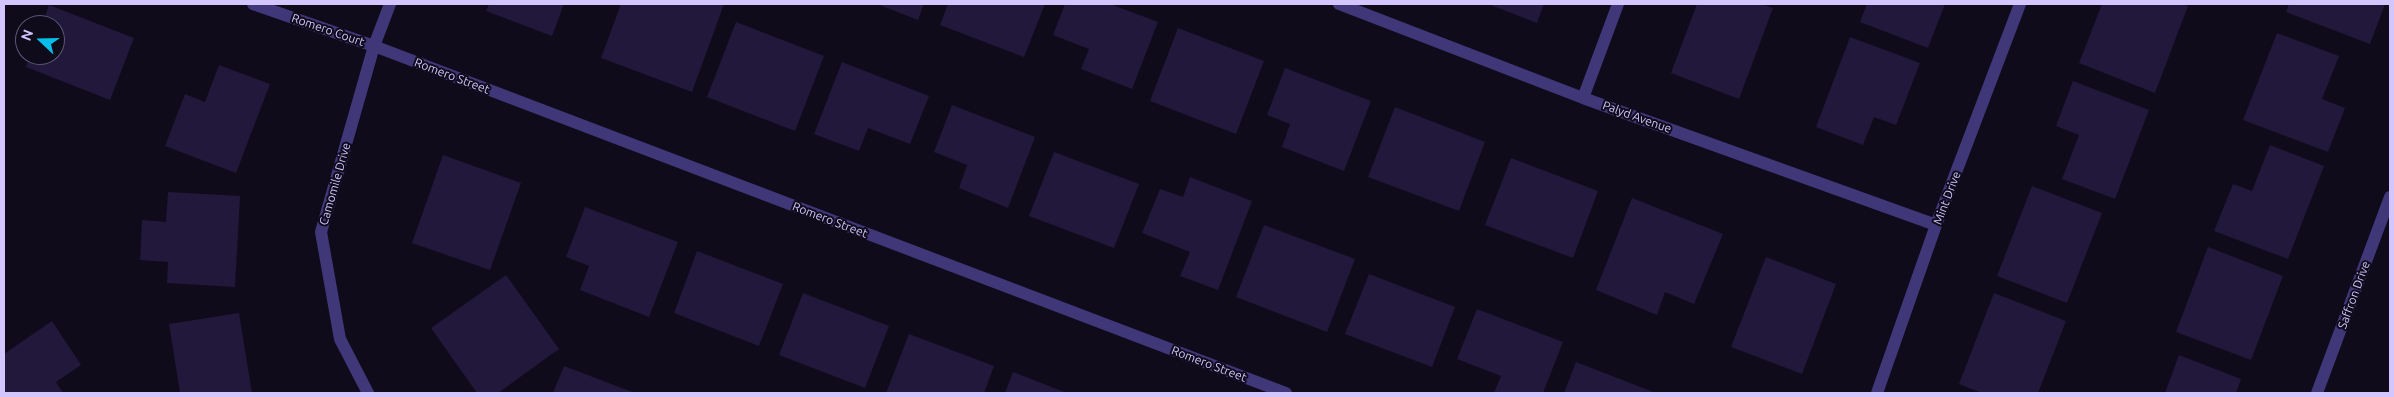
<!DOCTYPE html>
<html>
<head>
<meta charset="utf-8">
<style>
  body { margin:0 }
  #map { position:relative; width:2394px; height:397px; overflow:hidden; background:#0f0b1b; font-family:Ubuntu,sans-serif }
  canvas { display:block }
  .frame { position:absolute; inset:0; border:5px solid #d2c6fd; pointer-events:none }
  .north { position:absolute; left:15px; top:15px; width:50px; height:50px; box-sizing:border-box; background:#0f0b1b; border:1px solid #5d5675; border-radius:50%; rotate:291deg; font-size:14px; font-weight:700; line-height:20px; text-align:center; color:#d2c6fd }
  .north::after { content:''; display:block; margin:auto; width:18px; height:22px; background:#07bee9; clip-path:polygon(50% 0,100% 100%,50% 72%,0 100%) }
</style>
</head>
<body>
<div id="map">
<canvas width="2394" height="397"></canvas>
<div class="frame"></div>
<div class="north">N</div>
</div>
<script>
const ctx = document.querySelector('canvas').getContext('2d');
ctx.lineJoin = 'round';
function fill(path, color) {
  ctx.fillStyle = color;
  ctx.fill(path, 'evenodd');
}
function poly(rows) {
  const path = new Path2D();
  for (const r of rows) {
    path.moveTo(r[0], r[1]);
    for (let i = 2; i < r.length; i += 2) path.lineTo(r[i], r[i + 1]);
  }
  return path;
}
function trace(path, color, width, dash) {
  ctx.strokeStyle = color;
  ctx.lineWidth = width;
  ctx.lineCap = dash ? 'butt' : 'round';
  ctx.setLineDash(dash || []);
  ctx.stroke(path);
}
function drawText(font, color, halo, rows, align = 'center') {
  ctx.font = font + ' Ubuntu,sans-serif';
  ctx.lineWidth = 4;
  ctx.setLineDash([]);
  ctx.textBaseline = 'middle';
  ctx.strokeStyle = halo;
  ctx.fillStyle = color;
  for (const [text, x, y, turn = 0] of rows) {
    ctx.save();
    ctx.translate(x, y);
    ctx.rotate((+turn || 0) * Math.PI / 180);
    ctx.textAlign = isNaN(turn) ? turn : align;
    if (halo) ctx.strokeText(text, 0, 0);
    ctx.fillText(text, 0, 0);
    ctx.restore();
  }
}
fill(poly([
  [489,4,564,4,552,36,486,11],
  [621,4,724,4,692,92,601,58],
  [877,4,924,4,918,20],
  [948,4,1045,4,1024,57,940,25],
  [1065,4,1110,4,1158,22,1132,89,1081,69,1089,49,1053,35],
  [1488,4,1544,4,1537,23],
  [1697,4,1761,4,1773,8,1739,99,1671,73],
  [1867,4,1945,4,1928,48,1860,22],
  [2102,4,2181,4,2188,6,2155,93,2079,63],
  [2289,4,2385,4,2370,44,2286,12],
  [49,5,134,38,110,100,26,67,30,55,55,55,55,25,42,25],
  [736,22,824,56,795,131,707,97],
  [1178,28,1264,61,1236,134,1150,101],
  [2277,33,2339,56,2322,99,2345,108,2328,152,2243,120],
  [1850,37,1920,63,1896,125,1874,117,1863,145,1816,127],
  [842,62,929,96,910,144,868,128,859,151,814,134],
  [219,65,270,84,236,173,165,146,185,94,205,102],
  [1285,68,1371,101,1344,171,1282,147,1290,124,1267,115],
  [2073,81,2149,110,2115,199,2062,179,2079,135,2056,126],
  [952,105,1035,137,1008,208,959,188,967,165,934,152],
  [1395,107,1485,142,1459,211,1368,177],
  [2270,145,2324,166,2288,259,2214,231,2233,184,2252,191],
  [1054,152,1139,184,1114,248,1029,216],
  [443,155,521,183,490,270,412,243],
  [1511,158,1598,191,1573,258,1485,225],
  [1190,177,1252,201,1218,290,1180,276,1190,252,1142,233,1160,189,1183,197],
  [2032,186,2102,213,2067,303,1997,276],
  [168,192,240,196,235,287,167,283,168,262,140,260,142,220,166,222],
  [1632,198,1723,234,1694,304,1665,292,1657,315,1596,290],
  [585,207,678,242,649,317,580,290,589,266,566,257],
  [1264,225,1355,259,1327,332,1236,297],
  [2208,247,2283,276,2251,360,2176,332],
  [697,251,783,284,759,346,674,313],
  [1766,257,1836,284,1802,374,1731,347],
  [1369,274,1455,307,1432,367,1345,334],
  [506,275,559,349,498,393,477,393,431,328],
  [803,293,889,326,865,388,779,355],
  [1994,293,2066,321,2038,393,1982,393,1959,384],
  [1477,309,1563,342,1543,393,1494,393,1501,376,1457,359],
  [239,313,252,393,180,393,169,324],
  [52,321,81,365,56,382,63,393,4,393,4,354],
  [909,334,994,366,984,393,886,393],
  [2179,355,2241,379,2236,393,2165,393],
  [1576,362,1656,393,1564,393],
  [564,366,635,393,553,393],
  [1013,372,1067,393,1005,393]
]), '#22183b');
trace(poly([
  [253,4,374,46,1286,393],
  [1339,4,1583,98,1936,225],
  [1583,98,1618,4],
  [368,393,340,339,321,232,374,46,390,4],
  [1877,393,1936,225,2020,4],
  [2317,393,2390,197]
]), '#403779', 12);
drawText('12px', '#d2c6fd', '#0f0b1b', [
  ["Romero Court",328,30,19],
  ["Romero Street",452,76,21],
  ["Palyd Avenue",1637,117,20],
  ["Camomile Drive",335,184,-74],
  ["Mint Drive",1947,198,-69],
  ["Romero Street",830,220,21],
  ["Saffron Drive",2354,295,-70],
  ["Romero Street",1209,364,21]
]);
</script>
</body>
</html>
